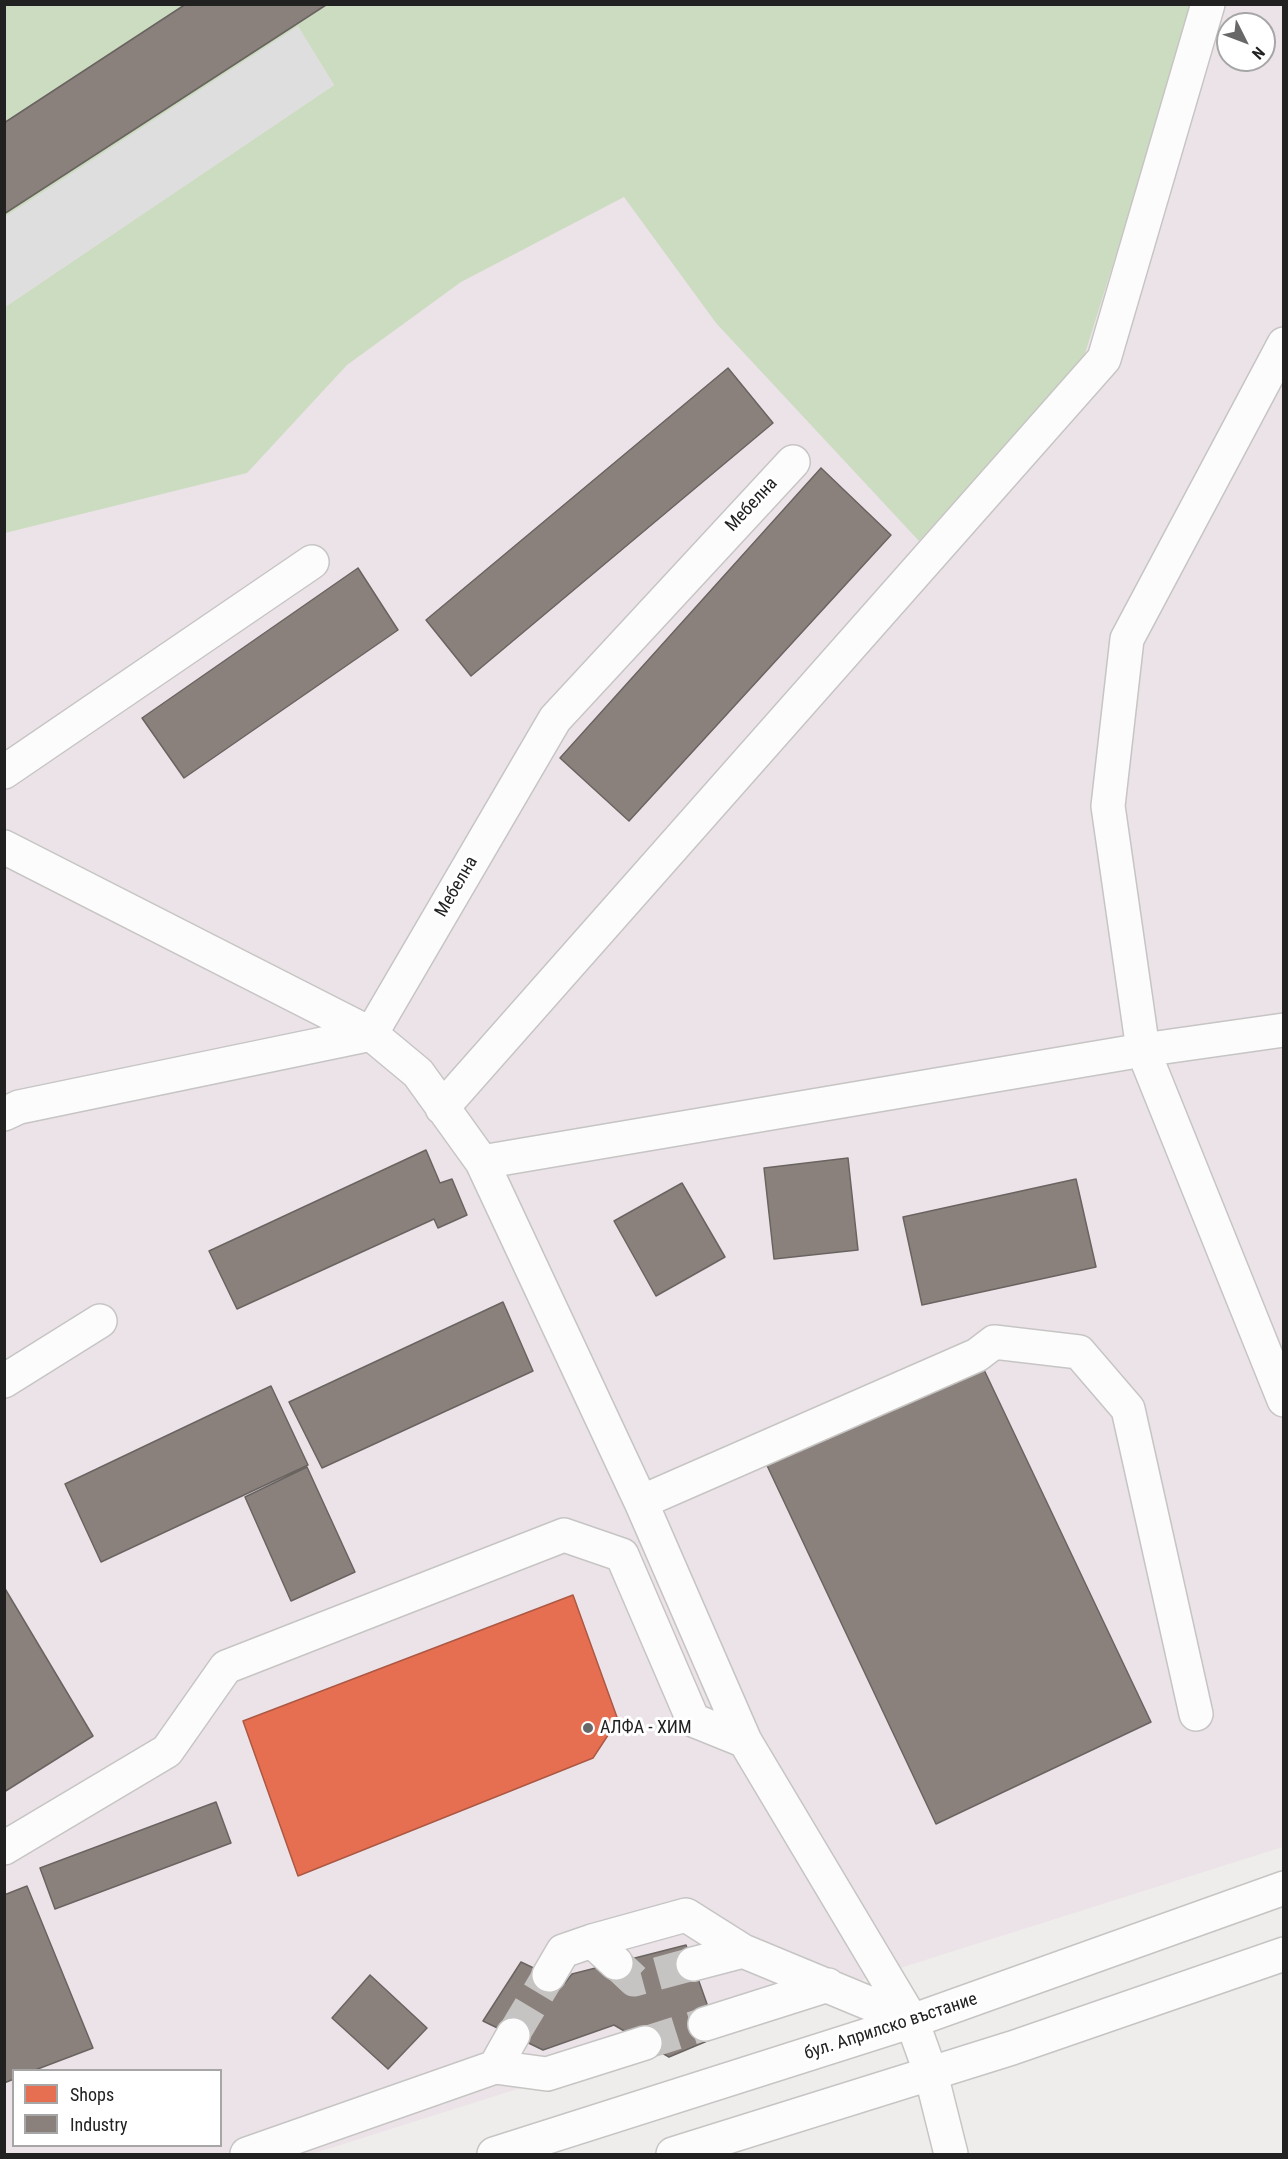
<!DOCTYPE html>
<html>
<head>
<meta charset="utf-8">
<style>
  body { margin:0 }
  #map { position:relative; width:1288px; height:2159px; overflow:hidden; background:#efedeb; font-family:"Roboto Condensed",sans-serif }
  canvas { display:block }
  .frame { position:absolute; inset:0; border:6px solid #212121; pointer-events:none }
  .legend { position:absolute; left:12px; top:2069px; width:210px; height:78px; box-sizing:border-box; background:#fff; border:2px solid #a6a6a6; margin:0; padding:8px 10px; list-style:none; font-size:18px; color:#212121 }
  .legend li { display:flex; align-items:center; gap:12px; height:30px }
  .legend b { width:30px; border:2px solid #a6a6a6 }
  .north { position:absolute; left:1216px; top:12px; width:60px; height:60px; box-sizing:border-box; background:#fff; border:2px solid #a6a6a6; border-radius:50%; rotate:132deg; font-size:16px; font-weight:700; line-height:24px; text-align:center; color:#212121 }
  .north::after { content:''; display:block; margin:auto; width:21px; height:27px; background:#696868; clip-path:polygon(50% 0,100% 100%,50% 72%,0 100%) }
</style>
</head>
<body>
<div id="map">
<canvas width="1288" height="2159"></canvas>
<div class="frame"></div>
<ul class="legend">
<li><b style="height:16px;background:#e76f51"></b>Shops</li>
<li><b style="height:16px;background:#8a817c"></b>Industry</li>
</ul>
<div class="north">N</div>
</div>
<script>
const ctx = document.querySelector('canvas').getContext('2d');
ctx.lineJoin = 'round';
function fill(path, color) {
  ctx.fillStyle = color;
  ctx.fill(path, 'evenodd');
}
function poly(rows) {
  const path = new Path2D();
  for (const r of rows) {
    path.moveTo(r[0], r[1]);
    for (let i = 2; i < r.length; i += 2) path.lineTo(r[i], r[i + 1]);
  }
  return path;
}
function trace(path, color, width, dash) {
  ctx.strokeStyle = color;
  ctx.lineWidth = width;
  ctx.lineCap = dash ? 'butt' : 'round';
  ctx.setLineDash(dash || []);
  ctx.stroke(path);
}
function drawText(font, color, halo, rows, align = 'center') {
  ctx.font = font + ' "Roboto Condensed",sans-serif';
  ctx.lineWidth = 6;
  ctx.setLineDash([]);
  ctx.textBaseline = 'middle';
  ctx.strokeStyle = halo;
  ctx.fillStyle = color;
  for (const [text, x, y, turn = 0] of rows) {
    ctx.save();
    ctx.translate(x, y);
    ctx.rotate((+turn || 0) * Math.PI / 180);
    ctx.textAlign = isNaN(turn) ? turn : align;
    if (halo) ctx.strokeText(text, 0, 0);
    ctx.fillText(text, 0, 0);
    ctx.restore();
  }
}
fill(poly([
  [5,5,1283,5,1283,1847,312,2154,5,2154],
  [1228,24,1264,24,1264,60,1228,60],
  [14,2070,220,2070,220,2146,14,2146]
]), '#ece3e9');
fill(poly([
  [5,5,186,5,5,123],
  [326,5,1194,5,1083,360,919,541,716,323,624,197,461,282,347,365,247,473,5,533,5,307,334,85,298,27,5,217,5,214]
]), '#ccdcc1');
fill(poly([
  [298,26,334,85,5,307,5,217]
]), '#dfdede');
const shops = poly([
  [573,1595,618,1720,593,1758,298,1876,243,1721,573,1595]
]);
fill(shops, '#e76f51');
trace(shops, '#ac5843', 1.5);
const industry = poly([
  [186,4,326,5,4,214,4,123,186,4],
  [728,368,773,423,471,676,426,620,728,368],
  [821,468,891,535,629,821,560,758,821,468],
  [358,568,398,630,184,778,142,718,358,568],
  [426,1150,440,1183,452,1179,467,1215,438,1228,434,1219,237,1309,209,1251,426,1150],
  [848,1158,858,1250,774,1259,764,1168,848,1158],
  [1076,1179,1096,1267,922,1305,903,1217,1076,1179],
  [682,1183,725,1257,656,1296,614,1221,682,1183],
  [503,1302,533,1371,322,1468,289,1402,503,1302],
  [977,1355,1151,1722,936,1824,763,1457,977,1355],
  [271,1386,308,1465,101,1562,65,1484,271,1386],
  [307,1467,355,1572,291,1601,245,1497,307,1467],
  [4,1587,93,1736,4,1792,4,1587],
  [216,1802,231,1843,55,1909,40,1868,216,1802],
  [27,1886,93,2048,35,2070,14,2070,14,2079,4,2083,4,1895,27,1886],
  [686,1945,707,2004,701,2013,712,2039,669,2057,614,2025,543,2050,483,2021,521,1962,565,1983,572,1974,686,1945],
  [370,1975,427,2028,388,2069,332,2018,370,1975]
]);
fill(industry, '#8a817c');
trace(industry, '#6a6461', 1.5);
trace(poly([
  [616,1963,634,1980,693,1964],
  [513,2035,549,1975],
  [645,2043,705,2024]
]), '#c6c4c3', 33, [33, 16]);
const minor = poly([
  [1284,344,1127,639,1108,806,1143,1050,1284,1400],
  [4,772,312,562],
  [4,847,371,1034,418,1073,482,1162,641,1502,745,1741,912,2021,931,2074,951,2154],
  [442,1108,1104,359,1208,4],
  [4,1114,19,1107,371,1034,555,719,793,462],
  [482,1162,1143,1050,1284,1030],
  [4,1381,100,1321],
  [641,1502,977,1355,994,1342,1079,1352,1128,1409,1196,1714],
  [4,1848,167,1751,226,1667,564,1535,622,1555,693,1720,745,1741],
  [592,1941,686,1915,743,1951],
  [693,1964,743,1951,912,2021],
  [549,1975,563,1951,592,1941,616,1963],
  [705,2024,828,1985],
  [495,2067,547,2074,645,2043],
  [247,2154,495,2067,513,2035],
  [494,2154,912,2021,1284,1888],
  [673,2154,1012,2048,1284,1954]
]);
trace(minor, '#c6c5c4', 36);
trace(minor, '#fdfcfc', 33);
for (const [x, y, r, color] of [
  [588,1728,6,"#696868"]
]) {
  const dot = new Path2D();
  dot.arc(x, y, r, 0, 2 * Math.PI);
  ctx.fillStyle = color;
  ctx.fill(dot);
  trace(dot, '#fff', 2);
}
drawText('18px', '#212121', '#fff', [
  ["Мебелна",752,505,-47],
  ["Мебелна",457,887,-60],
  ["бул. Априлско въстание",891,2027,-18]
]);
drawText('18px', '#212121', '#fff', [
  ["АЛФА - ХИМ",600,1728]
], 'left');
</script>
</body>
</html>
